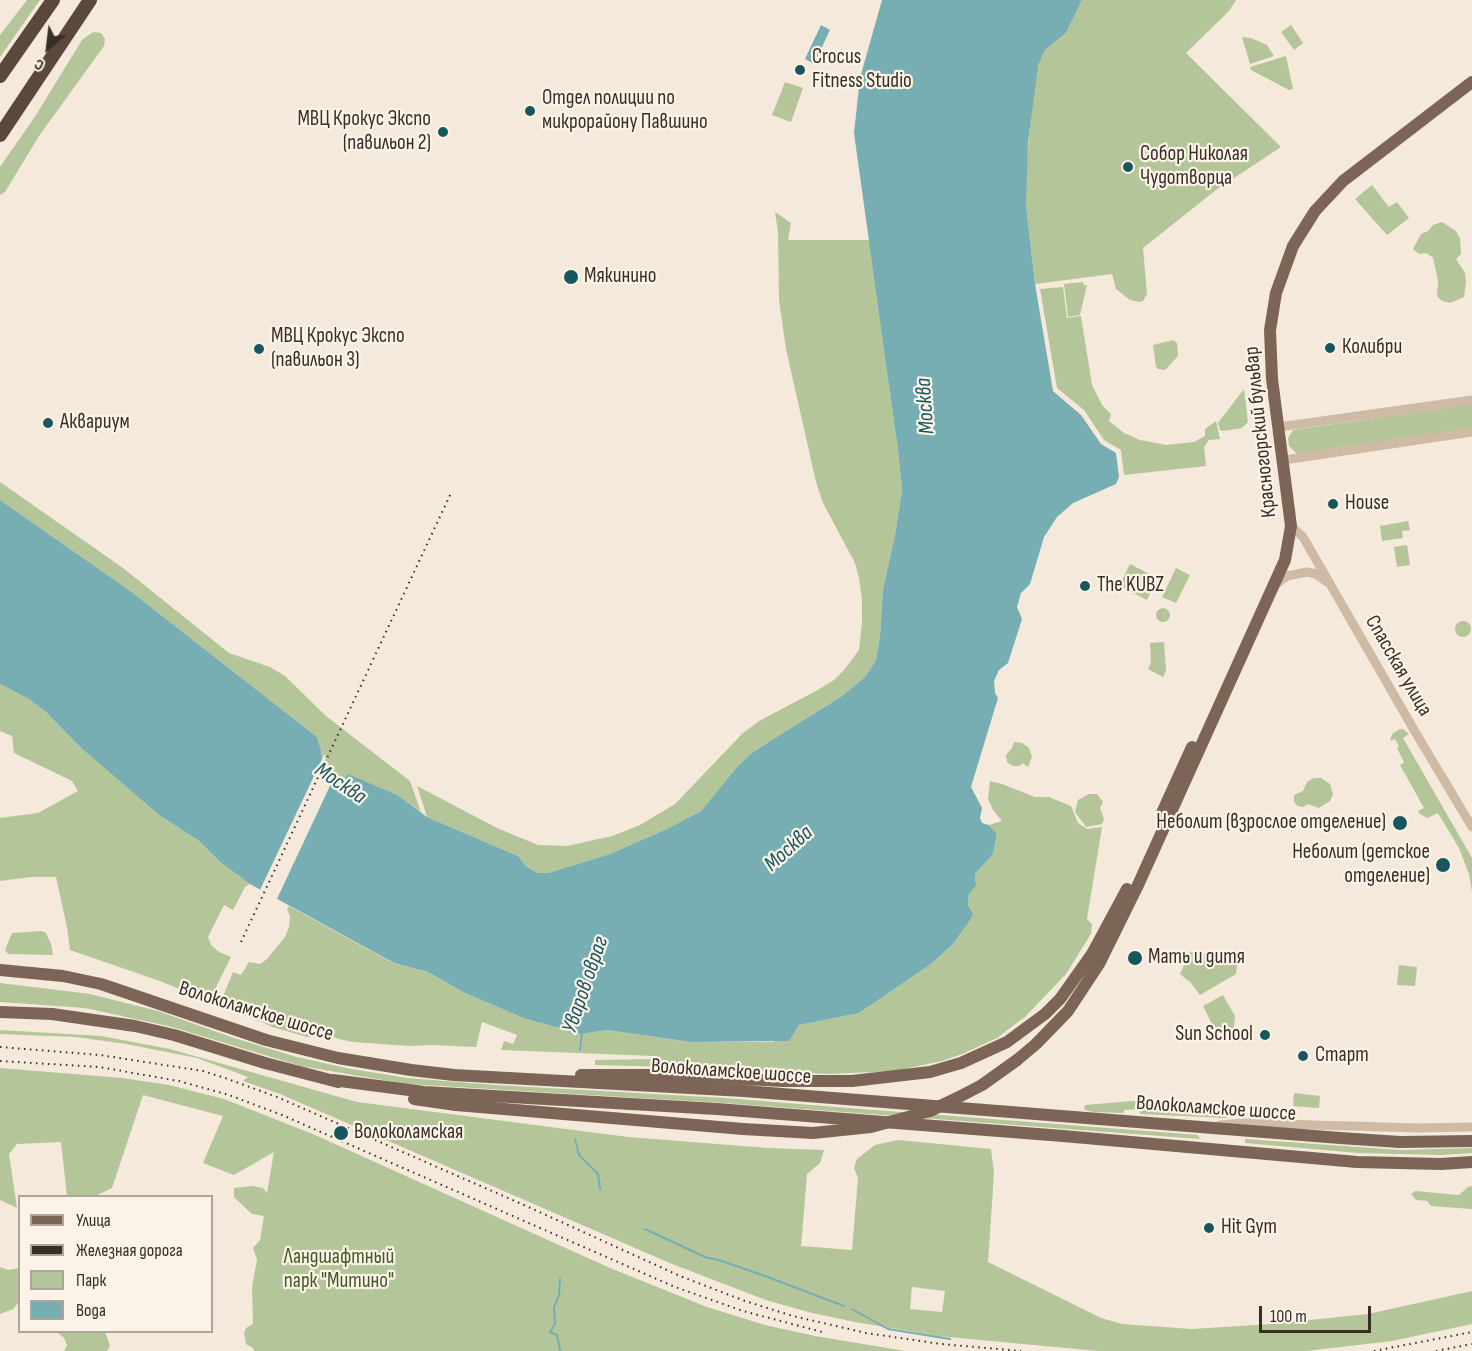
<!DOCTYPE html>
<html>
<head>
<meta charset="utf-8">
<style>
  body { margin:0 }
  #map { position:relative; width:1472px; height:1351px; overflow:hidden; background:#f4e9db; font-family:"Sofia Sans Condensed",sans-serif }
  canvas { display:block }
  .legend { position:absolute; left:18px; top:1195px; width:195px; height:138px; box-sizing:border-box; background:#fbf3e7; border:2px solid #ada49a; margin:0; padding:8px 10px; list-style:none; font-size:18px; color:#392e27 }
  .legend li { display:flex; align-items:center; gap:12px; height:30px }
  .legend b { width:30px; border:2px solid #ada49a }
  .north { position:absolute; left:18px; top:18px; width:60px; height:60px; -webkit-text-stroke:4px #fbf3e7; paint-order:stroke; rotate:208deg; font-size:16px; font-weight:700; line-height:24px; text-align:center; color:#392e27 }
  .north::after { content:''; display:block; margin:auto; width:21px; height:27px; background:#392e27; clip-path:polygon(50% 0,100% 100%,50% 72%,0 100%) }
  .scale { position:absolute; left:1259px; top:1306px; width:112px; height:27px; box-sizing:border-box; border:3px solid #392e27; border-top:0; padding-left:8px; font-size:18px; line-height:21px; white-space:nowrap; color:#392e27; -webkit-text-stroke:4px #fbf3e7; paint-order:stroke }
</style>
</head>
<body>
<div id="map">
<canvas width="1472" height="1351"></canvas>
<ul class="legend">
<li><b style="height:8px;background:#7c6557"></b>Улица</li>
<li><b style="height:8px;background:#392e27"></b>Железная дорога</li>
<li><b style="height:16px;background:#b4c599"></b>Парк</li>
<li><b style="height:16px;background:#77aeb4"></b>Вода</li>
</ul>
<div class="north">С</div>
<div class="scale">100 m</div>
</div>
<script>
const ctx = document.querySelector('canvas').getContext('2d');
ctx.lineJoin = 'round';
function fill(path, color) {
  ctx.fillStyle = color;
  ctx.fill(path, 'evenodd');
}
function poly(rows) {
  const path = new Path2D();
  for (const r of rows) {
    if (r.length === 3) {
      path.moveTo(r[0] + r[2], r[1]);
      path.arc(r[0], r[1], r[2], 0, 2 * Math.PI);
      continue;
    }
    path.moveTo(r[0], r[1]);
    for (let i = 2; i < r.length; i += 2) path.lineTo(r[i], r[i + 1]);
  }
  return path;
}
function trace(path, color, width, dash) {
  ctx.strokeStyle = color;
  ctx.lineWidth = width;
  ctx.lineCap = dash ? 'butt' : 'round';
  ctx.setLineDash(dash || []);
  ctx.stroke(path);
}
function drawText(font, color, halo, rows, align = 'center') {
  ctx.font = font + ' "Sofia Sans Condensed",sans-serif';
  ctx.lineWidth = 4.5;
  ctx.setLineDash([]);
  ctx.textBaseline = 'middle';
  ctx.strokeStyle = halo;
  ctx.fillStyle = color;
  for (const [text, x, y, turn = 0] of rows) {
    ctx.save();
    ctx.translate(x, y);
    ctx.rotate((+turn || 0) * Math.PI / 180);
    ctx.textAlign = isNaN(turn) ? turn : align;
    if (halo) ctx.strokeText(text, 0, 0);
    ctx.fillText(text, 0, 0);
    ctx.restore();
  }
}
fill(poly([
  [27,0,40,0,0,57,0,35],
  [1082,0,1236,0,1229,11,1186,53,1281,147,1216,190,1143,248,1147,294,1143,301,1139,302,1130,300,1116,289,1112,274,1035,284,1026,205,1026,169,1034,82,1038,66,1045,50,1066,33],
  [1291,25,1303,43,1294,50,1281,32],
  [93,32,101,33,105,39,104,46,39,136,5,192,0,195,0,167,36,115,82,40],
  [1242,37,1251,38,1267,45,1274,56,1250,64],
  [1286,56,1293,89,1289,90,1251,70,1250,67],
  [785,82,803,88,791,122,772,115],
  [1372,185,1389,207,1397,202,1409,218,1387,235,1355,199],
  [775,212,791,223,788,240,870,240,898,450,902,490,895,535,883,589,880,636,876,660,865,677,842,696,753,752,737,767,701,811,669,828,610,854,548,873,537,873,526,866,518,856,427,817,417,786,497,828,538,845,567,846,612,836,640,825,675,804,743,733,759,721,816,691,834,680,845,669,859,650,862,622,862,599,859,578,855,563,823,503,816,482,786,349,779,300,778,231],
  [1442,222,1456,231,1460,238,1461,254,1456,259,1465,273,1466,282,1464,297,1450,303,1442,301,1437,296,1438,281,1433,258,1427,253,1419,254,1413,249,1421,234,1428,231,1433,225],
  [1083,282,1084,285,1087,285,1080,315,1068,317,1064,284],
  [1063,287,1067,318,1081,316,1092,385,1102,405,1111,414,1109,421,1124,433,1140,440,1166,445,1194,442,1205,436,1205,429,1216,421,1220,439,1209,440,1204,447,1206,466,1124,475,1121,450,1104,440,1084,410,1057,388,1040,289],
  [1173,340,1177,343,1178,356,1165,370,1158,369,1156,367,1153,345],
  [1244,389,1248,422,1242,428,1223,431,1220,430,1218,423],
  [1472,404,1472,429,1297,454,1289,446,1288,438,1293,430],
  [0,482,123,568,229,653,270,667,285,676,326,716,410,781,421,812,399,796,343,780,323,769,321,750,317,737,129,590,0,500],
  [1408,521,1410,530,1402,531,1403,538,1382,541,1380,526],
  [1407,545,1410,565,1397,567,1394,547],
  [1130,564,1157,578,1147,600,1119,586],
  [1176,568,1190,575,1176,603,1162,597],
  [1163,615,7],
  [1463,629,8],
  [1164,642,1166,671,1163,677,1148,669,1151,662,1150,643],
  [0,684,29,699,46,712,81,748,159,815,199,841,220,862,250,884,245,887,233,910,224,905,208,937,211,945,219,952,231,957,216,987,216,1004,160,981,70,950,67,927,56,877,31,877,0,881,0,818,38,813,78,791,72,781,14,753,12,736,0,731],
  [1400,729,1403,729,1409,734,1403,738,1472,858,1472,892,1469,874,1459,848,1438,813,1427,818,1420,814,1418,811,1424,808,1400,765,1404,762,1397,748,1399,746,1395,739,1390,741,1392,734],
  [1014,742,1022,743,1029,748,1032,757,1028,767,1023,763,1019,766,1013,766,1007,762,1006,755,1012,748],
  [1314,778,1321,778,1330,784,1333,794,1330,801,1319,808,1308,804,1303,807,1298,806,1294,802,1294,795,1303,791,1307,782],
  [990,781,1002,784,1035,797,1049,797,1071,806,1078,823,1087,829,1102,827,1087,919,1092,924,1091,934,1066,974,1026,1016,997,1038,962,1054,942,1061,894,1071,829,1074,679,1067,595,1065,595,1060,656,1059,654,1056,501,1050,504,1041,513,1044,517,1035,482,1022,476,1047,432,1045,409,1046,353,1042,339,1039,321,1033,316,1037,307,1037,272,1027,264,1023,224,1008,224,994,233,972,241,975,249,962,260,964,267,959,285,937,289,927,290,916,287,910,289,906,393,963,428,972,465,993,526,1019,581,1034,607,1030,691,1042,773,1042,799,1025,859,1013,931,964,952,945,973,914,968,905,969,894,976,886,975,874,993,854,997,834,989,825,1002,821,993,810,988,799],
  [1089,794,1097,794,1103,802,1100,808,1104,819,1102,824,1086,827,1075,812,1078,800],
  [42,931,46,933,51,944,53,955,8,954,5,950,12,933],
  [1190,952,1238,958,1236,974,1200,995,1191,983,1180,974],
  [1399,965,1417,967,1415,986,1397,985],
  [0,983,90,994,158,1011,234,1038,297,1057,346,1068,407,1078,495,1085,725,1098,836,1107,1198,1135,1200,1139,724,1103,406,1084,301,1066,172,1027,85,1008,0,1002],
  [1223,995,1235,1016,1233,1037,1214,1034,1211,1022,1203,1006],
  [0,1030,101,1036,170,1049,357,1102,628,1137,768,1148,824,1150,820,1163,807,1174,801,1246,852,1250,858,1178,854,1168,857,1159,875,1145,898,1140,991,1149,994,1173,988,1262,1101,1318,1122,1324,1192,1329,1271,1324,1368,1314,1472,1291,1472,1324,1392,1341,1306,1351,1098,1351,938,1336,855,1322,812,1313,766,1300,672,1264,280,1094,243,1081,248,1077,197,1058,126,1044,76,1037,0,1034],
  [912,1287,945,1291,942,1312,910,1309],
  [0,1068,122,1078,169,1085,224,1099,315,1135,610,1268,707,1307,765,1325,815,1336,905,1351,254,1351,253,1348,246,1344,244,1333,246,1328,253,1324,252,1287,257,1260,253,1248,260,1240,264,1216,252,1214,234,1197,234,1188,252,1186,263,1188,267,1193,274,1152,234,1175,203,1163,223,1116,143,1095,112,1188,95,1196,67,1196,61,1142,17,1144,9,1154,17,1208,0,1200],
  [1294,1093,1320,1096,1319,1108,1293,1106],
  [1145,1100,1231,1106,1230,1116,1226,1118,1140,1114,1140,1109,1124,1110,1124,1113,1093,1112,1085,1110,1084,1108,1085,1105],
  [1245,1139,1401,1150,1472,1148,1472,1153,1441,1155,1358,1153,1245,1143],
  [1472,1186,1472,1209,1431,1206,1427,1201,1416,1200,1411,1194,1415,1191,1459,1195,1468,1187],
  [0,1267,8,1270,20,1268,19,1302,13,1309,0,1314],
  [57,1332,105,1332,110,1346,107,1351,64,1351,67,1345,64,1338]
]), '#b4c599');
fill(poly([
  [882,0,1082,0,1066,33,1045,50,1038,66,1028,142,1026,205,1035,284,1053,391,1081,415,1101,444,1116,453,1119,477,1116,484,1073,503,1057,517,1044,537,1030,584,1021,593,1017,607,1022,619,1008,663,999,670,994,681,995,693,998,698,971,787,982,808,980,818,982,823,989,825,997,834,993,854,975,874,976,886,969,894,968,905,973,914,970,920,952,945,931,964,859,1013,799,1025,789,1041,691,1042,607,1030,581,1034,526,1019,465,993,428,972,394,963,250,884,220,862,199,841,159,815,81,748,46,712,29,699,0,684,0,500,129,590,317,737,321,750,323,769,343,779,348,774,399,796,427,817,518,856,526,866,537,873,548,873,610,854,669,828,701,811,737,767,753,752,842,696,865,677,876,660,880,636,883,589,895,535,902,490,898,450,854,133,860,78],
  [821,25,830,30,814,64,805,59]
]), '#77aeb4');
fill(poly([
  [325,753,326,768,336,773,276,901,259,892]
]), '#f4e9db');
trace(poly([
  [580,1050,582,1032],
  [575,1139,579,1155,598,1174,600,1189],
  [645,1229,705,1257,722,1261,765,1276,844,1306],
  [852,1309,888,1329,950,1339],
  [560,1351,557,1335,550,1332,555,1324,554,1307,559,1295,560,1279]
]), '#77aeb4', 2);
trace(poly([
  [1279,427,1472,400],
  [1284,460,1472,432],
  [1291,526,1303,537,1417,735,1472,827],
  [1275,585,1287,576,1307,572,1316,574,1327,582],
  [1220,1125,1244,1123,1419,1128,1472,1127]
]), '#cebaa5', 9);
trace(poly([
  [1162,813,1192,747],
  [0,970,63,976,101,984,266,1040,338,1058,411,1070,454,1075,744,1091,1340,1138,1400,1142,1472,1141],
  [0,1012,52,1014,135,1026,174,1035,265,1063,338,1082],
  [1017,1060,1036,1044,1068,1011,1099,964,1138,885,1285,560,1291,526,1272,379,1270,330,1276,293,1293,246,1315,211,1343,181,1472,82],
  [581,1075,672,1075,783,1081,852,1081,930,1072,961,1063,1007,1042,1045,1014,1060,999,1092,954,1127,889],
  [333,1080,424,1092,717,1109,1063,1136,1357,1162,1441,1164,1472,1162],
  [414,1099,456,1105,743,1129]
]), '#7c6557', 12);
trace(poly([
  [0,76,53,0],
  [0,135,90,0]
]), '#5a483d', 14);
trace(poly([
  [241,942,451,493],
  [0,1047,100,1055,203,1071,225,1078,277,1097,524,1205,680,1276,745,1301,793,1316,866,1333,941,1344,1021,1351],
  [0,1061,99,1067,179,1081,229,1095,282,1115,675,1287,743,1311,826,1333],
  [1374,1351,1472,1332],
  [1436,1351,1472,1344]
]), '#392e27', 2, [1.5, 4.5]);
trace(poly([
  [743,1129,813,1133,871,1127,930,1111,957,1098,982,1085,1017,1060]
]), '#7c6557', 12);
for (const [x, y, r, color] of [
  [800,70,6,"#18565e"],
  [530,111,6,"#18565e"],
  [443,132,6,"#18565e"],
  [1128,167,6,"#18565e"],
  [571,277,8,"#18565e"],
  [1330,348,6,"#18565e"],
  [259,349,6,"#18565e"],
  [48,423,6,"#18565e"],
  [1333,504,6,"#18565e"],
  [1085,586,6,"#18565e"],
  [1400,823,8,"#18565e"],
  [1443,865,8,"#18565e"],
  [1135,958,8,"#18565e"],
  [1265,1035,6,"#18565e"],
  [1303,1056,6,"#18565e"],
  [341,1133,8,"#18565e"],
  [1209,1228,6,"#18565e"]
]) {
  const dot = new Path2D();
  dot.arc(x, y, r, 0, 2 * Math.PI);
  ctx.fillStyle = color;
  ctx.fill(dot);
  trace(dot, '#fbf3e7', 2);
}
drawText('21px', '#392e27', '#fbf3e7', [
  ["Crocus",812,58],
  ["Fitness Studio",812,82],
  ["Отдел полиции по",542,99],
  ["микрорайону Павшино",542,123],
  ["МВЦ Крокус Экспо",431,120,"right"],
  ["(павильон 2)",431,144,"right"],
  ["Собор Николая",1140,155],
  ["Чудотворца",1140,179],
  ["Мякинино",584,277],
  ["МВЦ Крокус Экспо",271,337],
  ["(павильон 3)",271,361],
  ["Колибри",1342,348],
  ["Аквариум",60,423],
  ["House",1345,504],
  ["The KUBZ",1097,586],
  ["Неболит (взрослое отделение)",1386,823,"right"],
  ["Неболит (детское",1430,853,"right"],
  ["отделение)",1430,877,"right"],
  ["Мать и дитя",1148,958],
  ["Sun School",1253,1035,"right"],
  ["Старт",1315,1056],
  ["Волоколамская",354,1133],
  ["Hit Gym",1221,1228]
], 'left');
drawText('21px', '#392e27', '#fbf3e7', [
  ["Красногорский бульвар",1261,432,-96],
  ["Спасская улица",1398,666,60],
  ["Волоколамское шоссе",256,1012,17],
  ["Волоколамское шоссе",731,1072,4],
  ["Волоколамское шоссе",1216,1109,4]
]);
drawText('21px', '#455928', '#fbf3e7', [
  ["Ландшафтный",339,1258],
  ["парк \"Митино\"",339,1282]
]);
drawText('italic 22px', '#18565e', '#fbf3e7', [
  ["Москва",926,406,-94],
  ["Москва",340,784,34],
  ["Москва",789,849,-42],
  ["Уваров овраг",586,985,-71]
]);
</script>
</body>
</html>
